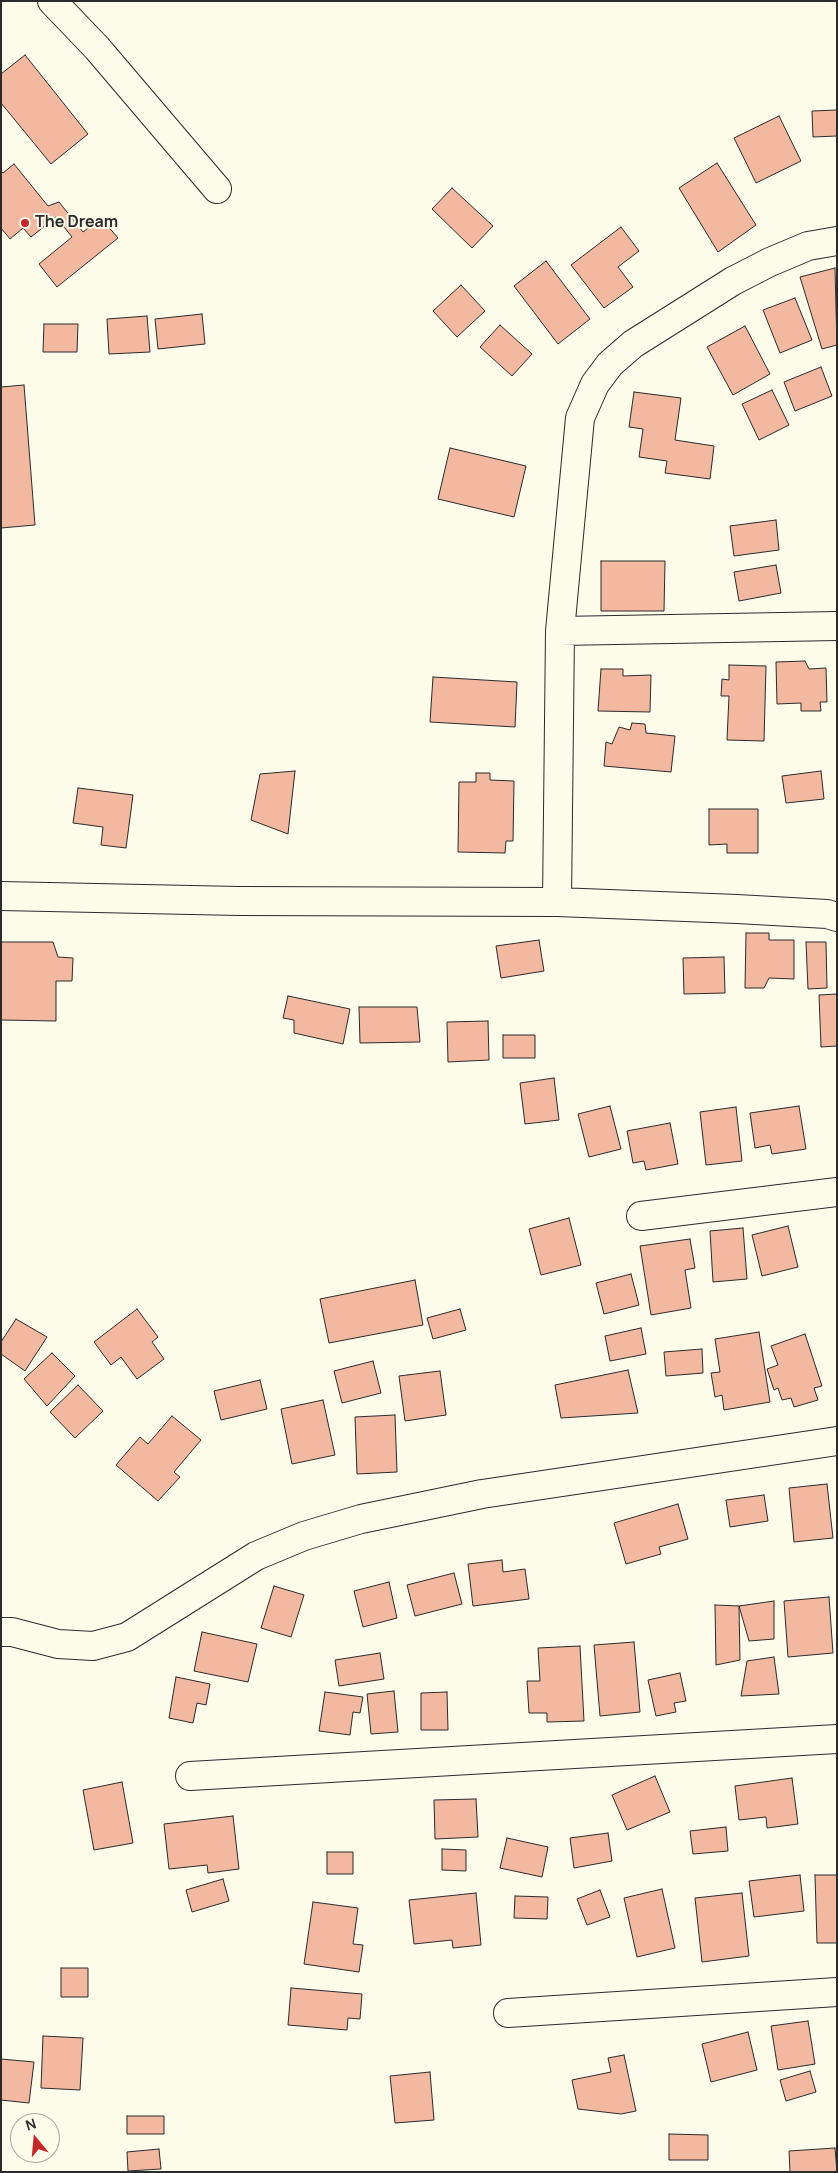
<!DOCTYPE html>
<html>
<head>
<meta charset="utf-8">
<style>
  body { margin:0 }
  #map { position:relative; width:838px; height:2173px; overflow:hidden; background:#fdfbea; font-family:Manrope,sans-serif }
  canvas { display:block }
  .frame { position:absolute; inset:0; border:2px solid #2b2b2b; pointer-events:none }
  .north { position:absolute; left:10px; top:2113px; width:50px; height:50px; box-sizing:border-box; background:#fdfbea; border:1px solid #a9a89e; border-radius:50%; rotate:343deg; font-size:14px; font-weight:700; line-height:20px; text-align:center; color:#2b2b2b }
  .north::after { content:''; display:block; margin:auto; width:18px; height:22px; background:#c62828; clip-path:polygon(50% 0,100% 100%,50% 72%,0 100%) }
</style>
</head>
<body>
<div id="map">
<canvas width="838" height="2173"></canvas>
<div class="frame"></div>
<div class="north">N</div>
</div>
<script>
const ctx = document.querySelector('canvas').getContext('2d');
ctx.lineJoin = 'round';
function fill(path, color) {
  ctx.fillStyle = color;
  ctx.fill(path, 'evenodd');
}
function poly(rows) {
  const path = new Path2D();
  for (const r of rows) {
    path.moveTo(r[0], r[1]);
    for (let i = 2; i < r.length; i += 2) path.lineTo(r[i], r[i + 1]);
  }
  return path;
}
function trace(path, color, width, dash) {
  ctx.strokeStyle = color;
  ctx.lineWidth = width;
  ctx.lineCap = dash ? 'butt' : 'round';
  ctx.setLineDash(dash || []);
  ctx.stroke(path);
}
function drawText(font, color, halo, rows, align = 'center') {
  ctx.font = font + ' Manrope,sans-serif';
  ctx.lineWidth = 4;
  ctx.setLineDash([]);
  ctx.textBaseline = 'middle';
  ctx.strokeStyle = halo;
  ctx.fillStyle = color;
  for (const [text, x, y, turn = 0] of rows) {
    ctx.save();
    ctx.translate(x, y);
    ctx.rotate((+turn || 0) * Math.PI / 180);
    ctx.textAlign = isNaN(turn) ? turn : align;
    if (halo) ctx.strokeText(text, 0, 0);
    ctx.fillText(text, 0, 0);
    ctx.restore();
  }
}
const building = poly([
  [25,55,88,134,51,164,1,103,1,74,25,55],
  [837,110,837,136,813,137,812,111,837,110],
  [779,116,801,161,756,183,734,138,779,116],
  [717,163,756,225,718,252,679,188,717,163],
  [14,164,48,206,59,202,83,232,101,218,118,238,57,287,39,264,72,237,56,217,31,237,23,228,10,239,1,228,1,171,3,173,14,164],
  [452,188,493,226,472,248,432,209,452,188],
  [621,227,639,251,618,267,633,287,604,308,571,265,621,227],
  [546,261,590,319,558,344,514,286,546,261],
  [835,268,837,345,822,349,800,277,835,268],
  [461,285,485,311,457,337,433,311,461,285],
  [795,298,812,340,780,353,763,310,795,298],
  [202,314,205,344,158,349,155,319,202,314],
  [147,316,150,352,109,354,107,319,147,316],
  [44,324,78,324,77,352,43,352,44,324],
  [500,325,532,354,512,376,480,347,500,325],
  [745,326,770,374,733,395,707,347,745,326],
  [821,367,832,396,795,411,784,382,821,367],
  [24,385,35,525,1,528,1,387,24,385],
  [772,390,789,425,759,440,742,404,772,390],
  [634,392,681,398,675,440,714,446,710,479,665,473,667,461,639,457,643,429,629,427,634,392],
  [450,448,526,466,514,517,438,499,450,448],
  [776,520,779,550,734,556,730,526,776,520],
  [601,561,665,561,664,611,601,611,601,561],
  [776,565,781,593,739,601,734,572,776,565],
  [805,661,809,669,826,668,827,702,820,702,821,711,801,711,801,703,777,704,776,662,805,661],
  [729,665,766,666,764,741,727,740,729,696,721,696,722,679,729,680,729,665],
  [601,669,623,669,623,676,651,675,650,712,598,711,601,669],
  [433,677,517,682,515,727,430,722,433,677],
  [632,723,645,724,646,733,675,736,671,772,604,766,606,742,612,744,619,727,630,730,632,723],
  [295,771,288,834,251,820,260,774,295,771],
  [821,771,824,799,786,803,782,776,821,771],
  [476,773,490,773,490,780,514,781,513,841,506,841,505,853,458,852,459,782,476,782,476,773],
  [78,788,133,795,126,848,101,845,103,827,73,823,78,788],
  [709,809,758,809,758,853,727,853,727,844,709,845,709,809],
  [746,933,769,933,769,940,794,940,794,979,769,978,764,988,745,988,746,933],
  [539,940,544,971,501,978,496,946,539,940],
  [1,942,53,942,58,957,73,958,72,981,56,981,56,1021,1,1020,1,942],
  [806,942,826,942,827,988,808,989,806,942],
  [724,957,725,993,684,994,683,958,724,957],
  [837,994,837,1046,821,1047,819,995,837,994],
  [288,996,350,1009,343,1044,294,1033,294,1020,283,1018,288,996],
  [359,1007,417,1007,420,1042,360,1043,359,1007],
  [488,1021,489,1060,448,1062,447,1022,488,1021],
  [503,1035,535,1035,535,1058,503,1058,503,1035],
  [554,1078,559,1120,525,1124,520,1083,554,1078],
  [610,1106,621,1149,589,1157,578,1114,610,1106],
  [799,1106,806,1149,772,1154,770,1145,755,1148,750,1113,799,1106],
  [736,1107,742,1161,706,1165,700,1112,736,1107],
  [670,1123,678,1164,646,1170,644,1161,633,1163,627,1131,670,1123],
  [569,1218,581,1265,541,1275,529,1229,569,1218],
  [788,1226,798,1267,762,1276,752,1235,788,1226],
  [743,1228,747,1279,713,1282,710,1231,743,1228],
  [690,1239,695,1268,685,1270,691,1308,651,1315,640,1246,690,1239],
  [631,1274,639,1305,604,1314,596,1283,631,1274],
  [415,1280,423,1325,329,1343,320,1299,415,1280],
  [137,1309,158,1337,152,1342,164,1359,137,1379,121,1357,111,1365,94,1342,137,1309],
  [460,1309,466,1330,433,1339,427,1318,460,1309],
  [16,1319,47,1337,25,1371,1,1354,1,1342,16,1319],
  [641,1328,646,1354,610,1361,605,1336,641,1328],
  [759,1332,770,1402,724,1410,722,1395,715,1397,711,1373,720,1372,715,1339,759,1332],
  [805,1334,822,1386,814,1388,818,1400,794,1407,791,1398,782,1400,778,1388,774,1390,767,1369,778,1365,771,1346,805,1334],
  [702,1349,703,1373,666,1376,664,1352,702,1349],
  [52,1353,75,1376,47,1406,24,1379,52,1353],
  [373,1361,381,1393,342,1403,334,1371,373,1361],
  [628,1370,638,1413,561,1418,555,1385,628,1370],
  [440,1371,446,1415,405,1421,399,1376,440,1371],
  [260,1380,267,1409,221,1420,214,1391,260,1380],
  [78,1385,103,1411,75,1438,50,1412,78,1385],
  [323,1400,335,1455,292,1464,281,1409,323,1400],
  [395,1415,397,1472,357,1474,355,1417,395,1415],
  [172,1416,201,1440,174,1472,180,1477,158,1501,116,1465,140,1437,148,1444,172,1416],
  [827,1484,833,1538,794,1542,789,1488,827,1484],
  [764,1495,768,1521,730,1527,726,1500,764,1495],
  [678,1504,688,1539,659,1547,661,1554,626,1564,614,1523,678,1504],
  [502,1560,503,1572,525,1569,529,1599,473,1606,468,1564,502,1560],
  [454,1573,462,1604,415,1616,407,1585,454,1573],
  [389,1582,397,1618,363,1627,354,1591,389,1582],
  [274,1586,304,1595,291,1637,261,1628,274,1586],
  [829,1597,833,1653,788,1657,784,1601,829,1597],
  [774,1601,774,1639,749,1641,739,1606,774,1601],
  [715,1605,739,1606,740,1660,716,1665,715,1605],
  [202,1632,257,1644,248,1682,194,1671,202,1632],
  [634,1642,640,1712,600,1716,594,1645,634,1642],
  [580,1646,584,1721,547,1722,547,1713,529,1713,527,1681,540,1681,538,1648,580,1646],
  [380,1653,384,1679,339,1686,335,1660,380,1653],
  [774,1657,779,1694,741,1696,747,1661,774,1657],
  [680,1673,686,1701,674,1703,676,1712,656,1716,648,1680,680,1673],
  [176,1677,210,1684,206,1705,197,1703,193,1723,169,1718,176,1677],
  [394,1691,398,1732,371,1734,367,1694,394,1691],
  [325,1692,363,1697,360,1713,353,1712,350,1735,319,1731,325,1692],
  [447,1692,448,1730,421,1730,421,1693,447,1692],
  [655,1776,670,1812,627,1830,612,1795,655,1776],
  [792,1778,798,1824,767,1828,766,1817,739,1820,735,1786,792,1778],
  [122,1782,133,1843,94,1850,83,1790,122,1782],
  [476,1799,478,1837,435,1839,434,1800,476,1799],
  [233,1816,239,1869,208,1873,207,1865,169,1869,164,1824,233,1816],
  [726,1827,728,1851,693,1854,690,1831,726,1827],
  [608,1833,612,1861,574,1868,570,1838,608,1833],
  [507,1838,548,1847,542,1877,500,1868,507,1838],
  [442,1849,466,1850,466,1871,442,1870,442,1849],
  [327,1852,353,1852,353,1874,327,1874,327,1852],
  [800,1875,804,1911,754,1917,749,1881,800,1875],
  [815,1875,837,1875,837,1943,817,1943,815,1875],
  [223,1879,229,1901,192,1912,186,1890,223,1879],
  [662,1889,675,1948,637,1957,624,1898,662,1889],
  [600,1890,610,1917,587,1925,577,1899,600,1890],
  [476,1893,481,1945,453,1948,452,1940,414,1944,409,1900,476,1893],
  [742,1893,749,1956,702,1962,695,1898,742,1893],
  [515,1896,548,1897,547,1919,514,1918,515,1896],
  [313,1902,358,1908,353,1944,363,1945,359,1972,304,1964,313,1902],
  [61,1968,88,1968,88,1997,61,1997,61,1968],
  [291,1988,362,1994,360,2019,348,2018,347,2030,288,2025,291,1988],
  [808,2021,815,2064,778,2070,771,2026,808,2021],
  [748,2032,757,2070,711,2082,702,2044,748,2032],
  [43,2036,83,2038,80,2090,41,2088,43,2036],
  [624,2055,636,2111,621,2114,578,2109,572,2080,611,2072,608,2058,624,2055],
  [1,2059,34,2062,29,2103,1,2100,1,2059],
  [810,2071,816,2092,786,2101,780,2080,810,2071],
  [430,2072,434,2120,395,2123,390,2076,430,2072],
  [127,2116,164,2116,164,2134,127,2134,127,2116],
  [669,2134,708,2135,708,2160,669,2160,669,2134],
  [835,2148,837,2172,790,2172,789,2151,835,2148],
  [159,2149,161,2169,128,2171,127,2152,159,2149]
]);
fill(building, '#f2b8a0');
trace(building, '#2b2b2b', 1);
const minor = poly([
  [52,1,97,48,217,189],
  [560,631,837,626],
  [1,896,239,901,557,902,737,909,827,914,837,917],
  [557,902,560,631,580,418,595,384,610,364,633,344,733,281,770,262,808,246,837,241],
  [641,1216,837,1192],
  [1,1632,12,1632,58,1644,93,1646,127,1637,256,1556,304,1536,361,1519,482,1494,837,1441],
  [190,1776,837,1739],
  [508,2013,837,1992]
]);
trace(minor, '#2b2b2b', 30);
trace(minor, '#fdfbea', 28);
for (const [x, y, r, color] of [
  [25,223,5,"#c62828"]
]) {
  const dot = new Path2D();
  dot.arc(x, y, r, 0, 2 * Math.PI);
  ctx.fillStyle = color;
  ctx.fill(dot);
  trace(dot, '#fdfbea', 2);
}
drawText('bold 16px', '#2b2b2b', '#fdfbea', [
  ["The Dream",35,223]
], 'left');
</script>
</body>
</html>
